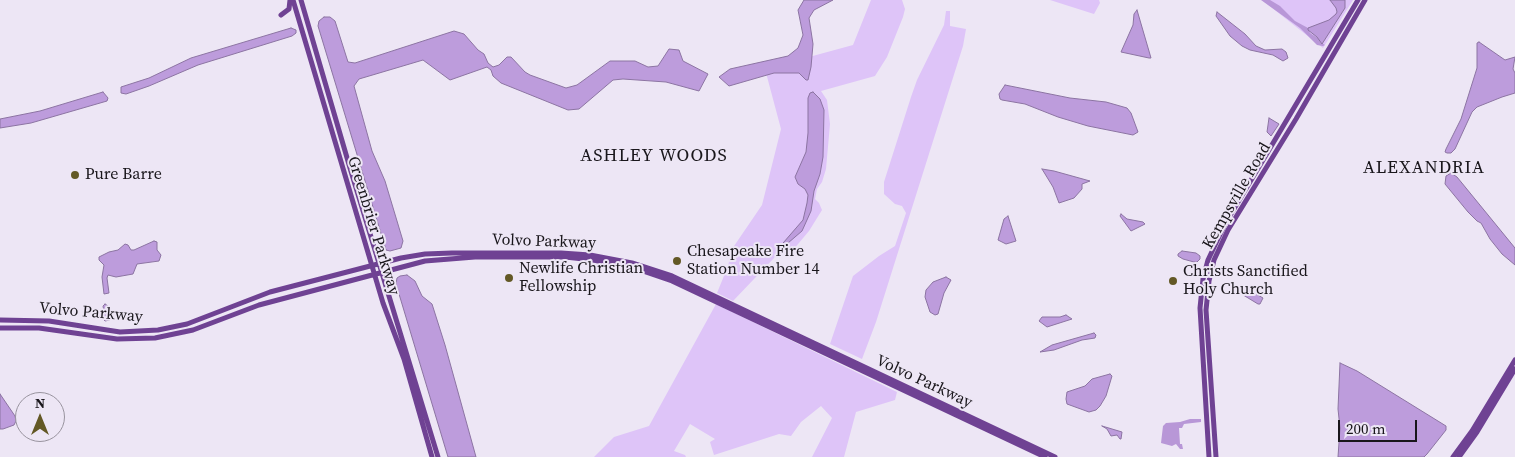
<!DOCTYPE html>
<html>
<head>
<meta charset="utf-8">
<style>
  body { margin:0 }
  #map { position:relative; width:1515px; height:457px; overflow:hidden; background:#ede6f5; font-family:"Source Serif 4",serif }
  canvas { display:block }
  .north { position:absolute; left:15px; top:392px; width:50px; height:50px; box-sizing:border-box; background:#ede6f5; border:1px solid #98939e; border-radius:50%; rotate:0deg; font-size:14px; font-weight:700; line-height:20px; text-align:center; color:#19161b }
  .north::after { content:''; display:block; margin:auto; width:18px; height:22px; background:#635825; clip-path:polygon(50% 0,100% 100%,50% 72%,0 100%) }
  .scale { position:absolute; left:1338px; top:420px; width:79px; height:22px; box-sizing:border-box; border:2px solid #19161b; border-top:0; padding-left:6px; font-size:15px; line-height:18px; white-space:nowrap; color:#19161b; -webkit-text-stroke:4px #ede6f5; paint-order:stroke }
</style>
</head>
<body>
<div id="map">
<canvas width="1515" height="457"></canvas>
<div class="north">N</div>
<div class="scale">200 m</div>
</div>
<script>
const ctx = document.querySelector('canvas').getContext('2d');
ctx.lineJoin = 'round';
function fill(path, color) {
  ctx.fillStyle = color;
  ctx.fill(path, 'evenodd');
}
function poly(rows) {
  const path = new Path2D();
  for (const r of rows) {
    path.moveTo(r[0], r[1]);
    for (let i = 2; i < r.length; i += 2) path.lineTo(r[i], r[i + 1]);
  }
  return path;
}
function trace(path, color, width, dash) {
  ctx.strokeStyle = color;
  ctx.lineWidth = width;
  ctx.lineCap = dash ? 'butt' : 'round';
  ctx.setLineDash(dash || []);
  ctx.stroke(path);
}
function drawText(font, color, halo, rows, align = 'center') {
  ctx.font = font + ' "Source Serif 4",serif';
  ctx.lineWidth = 4;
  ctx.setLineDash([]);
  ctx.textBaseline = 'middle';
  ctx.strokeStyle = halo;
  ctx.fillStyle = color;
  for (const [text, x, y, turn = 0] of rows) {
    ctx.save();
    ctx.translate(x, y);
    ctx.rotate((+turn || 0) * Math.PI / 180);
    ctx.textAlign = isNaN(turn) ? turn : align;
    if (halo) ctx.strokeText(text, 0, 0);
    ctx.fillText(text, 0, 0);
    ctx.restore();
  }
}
fill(poly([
  [871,0,902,0,905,9,903,17,887,57,875,76,821,91,827,100,830,124,826,169,822,182,817,189,815,199,819,203,822,210,809,231,793,250,775,257,733,301,717,293,728,266,732,249,762,205,781,129,765,69,853,45],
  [1050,0,1099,0,1100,3,1094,14],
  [1262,0,1353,0,1323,48],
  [946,11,950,11,950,26,966,29,963,46,876,322,862,359,830,344,853,276,879,256,895,246,906,213,902,206,895,204,884,194,884,182,911,97,917,80,944,25],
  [716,304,897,392,895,400,856,412,844,457,812,457,832,418,821,406,801,422,791,436,779,434,714,455,710,442,715,439,690,424,674,451,685,455,686,457,594,457,614,437,649,426]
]), '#dec4f8');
fill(poly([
  [1261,0,1270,0,1280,6,1295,21,1308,28,1310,33,1319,39,1320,42,1325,45,1323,46,1317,45,1300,28],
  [1190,419,1201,419,1201,422,1184,424,1182,428,1179,428,1180,444,1182,444,1183,449,1180,449,1176,444,1172,446,1161,443,1163,426,1166,423,1180,422]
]), '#b897d7');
const water = poly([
  [804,0,833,0,814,10,809,18,813,44,811,67,808,80,806,80,799,73,774,73,729,86,719,77,730,69,788,56,798,48,803,35,798,10,804,0],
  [1330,0,1345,0,1345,8,1322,44,1317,37,1308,30,1308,28,1329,20,1336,14,1337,12,1336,8,1330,0],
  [1137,10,1151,58,1149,58,1121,52,1133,25,1134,14,1137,10],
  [1217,12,1245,34,1256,46,1265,50,1282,49,1286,52,1288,58,1283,61,1273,55,1250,50,1242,46,1230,36,1216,16,1217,12],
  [324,17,330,17,335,21,348,62,355,63,454,31,464,34,478,50,484,54,488,63,493,67,499,65,507,57,511,57,525,72,530,75,566,88,577,85,610,61,635,61,648,67,658,66,669,49,679,50,683,61,708,74,699,91,666,82,623,79,613,80,579,109,568,110,501,83,493,76,491,70,487,67,450,80,423,60,359,79,354,86,372,151,385,181,403,241,401,248,390,251,386,250,318,26,319,21,324,17],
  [291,28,296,30,296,33,292,36,198,65,149,86,126,94,121,93,121,87,149,78,191,58,291,28],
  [1479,42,1505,60,1515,57,1513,69,1515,73,1515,93,1502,97,1477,107,1472,112,1455,149,1451,153,1447,153,1445,152,1446,149,1461,119,1477,68,1477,43,1479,42],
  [1005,85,1070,98,1106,102,1127,108,1131,113,1138,132,1133,135,1088,126,1058,117,1025,104,1002,100,1000,99,999,94,1005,85],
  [103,92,108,98,107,101,31,123,0,128,0,119,40,111,103,92],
  [813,92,820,99,824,110,823,157,820,174,814,191,811,211,802,231,788,243,781,252,777,250,803,220,807,203,808,195,805,189,798,184,795,177,806,152,808,133,808,98,810,93,813,92],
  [1269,118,1279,124,1271,136,1267,132,1269,118],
  [1042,169,1054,171,1090,181,1082,184,1082,189,1074,198,1059,203,1053,187,1042,169],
  [1451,173,1457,177,1515,248,1515,265,1502,254,1490,239,1481,223,1477,221,1468,212,1445,184,1446,176,1451,173],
  [1121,214,1127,219,1143,222,1145,224,1131,231,1120,216,1121,214],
  [1008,216,1016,241,1006,244,998,240,1004,219,1008,216],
  [154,241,157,242,157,250,161,255,159,261,137,264,133,274,116,277,108,275,107,278,109,293,104,294,102,277,104,265,99,260,99,257,109,252,118,250,125,244,128,245,131,250,134,250,154,241],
  [1182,251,1196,253,1200,256,1200,259,1197,262,1194,262,1183,259,1178,256,1178,254,1182,251],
  [407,275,415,281,422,296,432,304,445,345,476,457,448,457,396,284,397,278,400,276,407,275],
  [946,277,951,280,944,293,938,314,935,315,930,312,925,297,926,290,933,282,946,277],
  [1242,287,1246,288,1263,298,1260,304,1258,304,1235,290,1242,287],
  [105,304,108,306,111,316,110,320,105,321,102,318,104,312,103,306,105,304],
  [1066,315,1072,319,1047,327,1039,321,1042,317,1060,317,1066,315],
  [1094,333,1096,335,1095,338,1082,340,1054,350,1040,352,1052,345,1094,333],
  [1340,363,1357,371,1446,426,1446,430,1427,454,1424,457,1338,457,1340,428,1338,409,1340,363],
  [1110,374,1112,376,1106,396,1100,406,1096,410,1089,412,1067,404,1066,399,1067,392,1085,386,1092,379,1110,374],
  [0,394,15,416,16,421,14,425,3,429,0,429,0,394],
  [1102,426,1122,432,1121,439,1120,439,1117,435,1111,436,1107,429,1102,426]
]);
fill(water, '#bd9cdc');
trace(water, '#8c74a2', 1);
trace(poly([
  [293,0,383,303,404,359,432,457],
  [301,0,350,168,438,457],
  [281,15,289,9,290,0],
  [0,320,49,321,120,332,158,330,187,324,270,292,401,258,425,254,452,253,561,253,590,255,632,263,672,276,1055,457],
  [0,328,39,328,117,339,155,338,193,330,259,305,425,261,475,257,565,257,593,260,634,268,672,281,1045,457],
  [1209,457,1200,308,1203,279,1208,260,1225,224,1358,0],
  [1216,457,1206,310,1209,281,1214,260,1228,230,1296,119,1365,0],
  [1453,457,1472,431,1515,360],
  [1459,457,1477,432,1515,369]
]), '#6f4293', 5);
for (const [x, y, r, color] of [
  [75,175,5,"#635825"],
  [677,261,5,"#635825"],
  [509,278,5,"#635825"],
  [1173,281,5,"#635825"]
]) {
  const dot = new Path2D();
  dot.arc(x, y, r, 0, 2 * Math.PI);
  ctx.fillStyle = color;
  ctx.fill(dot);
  trace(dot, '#ede6f5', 2);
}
drawText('16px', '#19161b', '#ede6f5', [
  ["Pure Barre",85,175],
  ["Chesapeake Fire",687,252],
  ["Station Number 14",687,270],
  ["Newlife Christian",519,269],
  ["Fellowship",519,287],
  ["Christs Sanctified",1183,272],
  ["Holy Church",1183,290]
], 'left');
drawText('16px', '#19161b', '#ede6f5', [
  ["Kempsville Road",1237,196,-60],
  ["Greenbrier Parkway",373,226,73],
  ["Volvo Parkway",544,242,2],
  ["Volvo Parkway",91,313,5],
  ["Volvo Parkway",924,382,25]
]);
ctx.letterSpacing = '1px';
drawText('18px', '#19161b', '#ede6f5', [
  ["ASHLEY WOODS",654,156],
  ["ALEXANDRIA",1424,168]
]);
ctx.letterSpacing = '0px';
</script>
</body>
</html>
